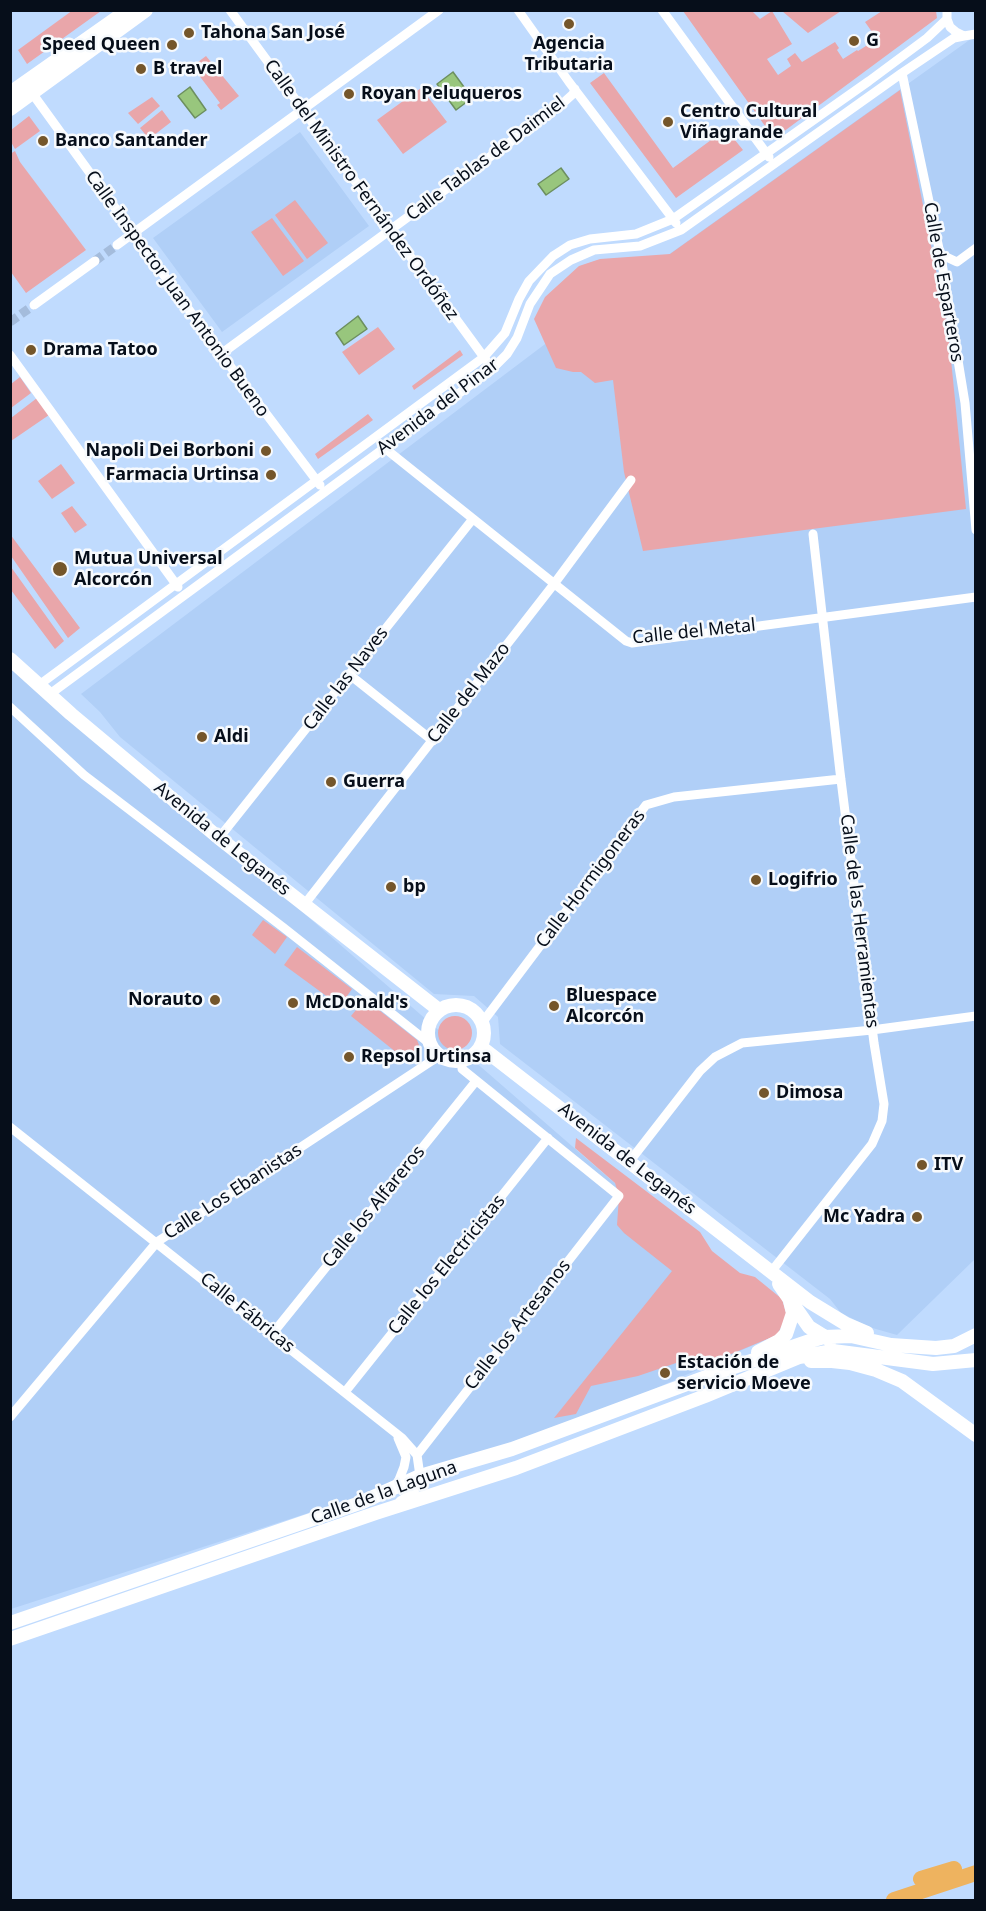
<!DOCTYPE html>
<html>
<head>
<meta charset="utf-8">
<style>
  body { margin:0 }
  #map { position:relative; width:986px; height:1911px; overflow:hidden; background:#c0dbfe; font-family:"Noto Sans",sans-serif }
  canvas { display:block }
  .frame { position:absolute; inset:0; border:12px solid #060e1a; pointer-events:none }
</style>
</head>
<body>
<div id="map">
<canvas width="986" height="1911"></canvas>
<div class="frame"></div>
</div>
<script>
const ctx = document.querySelector('canvas').getContext('2d');
ctx.lineJoin = 'round';
function fill(path, color) {
  ctx.fillStyle = color;
  ctx.fill(path, 'evenodd');
}
function poly(rows) {
  const path = new Path2D();
  for (const r of rows) {
    if (r.length === 3) {
      path.moveTo(r[0] + r[2], r[1]);
      path.arc(r[0], r[1], r[2], 0, 2 * Math.PI);
      continue;
    }
    path.moveTo(r[0], r[1]);
    for (let i = 2; i < r.length; i += 2) path.lineTo(r[i], r[i + 1]);
  }
  return path;
}
function trace(path, color, width, dash) {
  ctx.strokeStyle = color;
  ctx.lineWidth = width;
  ctx.lineCap = dash ? 'butt' : 'round';
  ctx.setLineDash(dash || []);
  ctx.stroke(path);
}
function drawText(font, color, halo, rows, align = 'center') {
  ctx.font = font + ' "Noto Sans",sans-serif';
  ctx.lineWidth = 5;
  ctx.setLineDash([]);
  ctx.textBaseline = 'middle';
  ctx.strokeStyle = halo;
  ctx.fillStyle = color;
  for (const [text, x, y, turn = 0] of rows) {
    ctx.save();
    ctx.translate(x, y);
    ctx.rotate((+turn || 0) * Math.PI / 180);
    ctx.textAlign = isNaN(turn) ? turn : align;
    if (halo) ctx.strokeText(text, 0, 0);
    ctx.fillText(text, 0, 0);
    ctx.restore();
  }
}
fill(poly([
  [975,36,975,1259,897,1335,869,1327,841,1313,830,1299,500,1044,498,1017,474,996,434,994,120,737,100,712,81,694,577,320],
  [300,132,369,226,222,332,153,238],
  [10,658,785,1331,553,1434,11,1609]
]), '#b0cff7');
fill(poly([
  [73,10,101,11,27,64,18,50],
  [683,11,752,11,760,19,772,11,792,44,767,59,778,75,791,66,787,59,795,53,802,62,835,42,839,48,837,50,843,59,857,50,858,51,877,39,865,22,882,11,936,11,937,18,779,135,770,133],
  [782,11,841,11,808,33],
  [206,56,239,96,221,110,217,105,220,103,198,74,195,75,190,68],
  [604,73,673,168,726,129,743,150,676,198,590,83],
  [421,88,447,122,403,154,377,120],
  [900,90,948,330,966,509,643,551,624,472,613,380,595,383,581,372,573,372,556,368,534,319,545,297,579,266,600,259,670,254],
  [152,97,160,106,138,124,128,113],
  [162,110,171,122,149,139,140,128],
  [29,116,40,131,15,149,11,142,11,130],
  [15,151,20,162,86,250,26,293,11,272,10,154],
  [295,200,328,243,307,259,275,215],
  [272,218,304,261,283,276,251,232],
  [378,327,395,349,359,375,342,352],
  [460,350,463,355,414,390,412,386],
  [20,377,31,393,11,408,11,384],
  [37,398,49,415,11,441,11,418],
  [368,414,373,420,318,459,315,454],
  [61,464,75,483,52,499,38,481],
  [72,506,87,525,75,533,61,513],
  [10,534,80,628,68,638,11,556],
  [11,567,64,641,55,649,11,590],
  [263,920,287,937,275,954,252,935],
  [297,947,352,989,340,1006,284,965],
  [365,999,417,1040,421,1050,420,1055,407,1061,351,1016],
  [455,1033,17],
  [576,1138,700,1232,712,1251,740,1273,755,1277,782,1299,787,1316,777,1335,695,1369,679,1362,638,1376,591,1386,576,1414,554,1418,672,1271,624,1233,617,1225,619,1196,615,1183,575,1148]
]), '#e9a6aa');
const water = poly([
  [453,72,472,98,456,110,437,84,453,72],
  [190,87,206,110,195,118,178,96,190,87],
  [561,168,569,179,546,195,538,184,561,168],
  [358,316,367,329,344,345,336,333,358,316]
]);
fill(water, '#98c67d');
trace(water, '#6c8f5f', 1.5);
trace(poly([
  [95,261,117,245],
  [10,322,34,305]
]), '#a4bcdc', 9, [9, 4.5]);
trace(poly([
  [230,10,486,360],
  [518,10,569,82,676,223],
  [662,10,769,157],
  [947,10,947,19,950,27,956,32,964,36,976,34],
  [902,73,942,263,965,403,976,530],
  [32,93,221,354,320,485],
  [117,245,439,10],
  [940,254,957,262,976,248],
  [34,305,95,261],
  [221,354,562,104,573,94,575,89],
  [10,355,178,587],
  [382,446,626,641,632,643,976,597],
  [350,675,433,741],
  [39,685,484,357,505,333,519,299,529,281,553,256,570,245,590,239,636,234,673,219,869,81,927,38,947,19],
  [50,694,492,369,507,354,517,338,530,304,550,274,571,260,594,250,640,246,681,230,902,73,954,38,964,36],
  [10,707,84,775,284,928,429,1043],
  [219,838,472,520],
  [304,905,554,584,631,480],
  [482,1023,646,805,674,797,841,779],
  [10,1127,402,1438,417,1455,420,1476,417,1487,411,1494,400,1501],
  [630,1161,700,1071,715,1057,742,1043,872,1030,976,1016],
  [771,1272,872,1144,882,1121,884,1104,874,1043,840,772,813,534],
  [273,1333,476,1081],
  [345,1392,548,1138],
  [10,1417,157,1242,439,1056],
  [417,1455,619,1196,462,1069,462,1061],
  [397,1485,404,1467,406,1457,398,1438]
]), '#fff', 9);
trace(poly([
  [10,93,128,10],
  [10,109,146,10],
  [10,659,71,714,219,838,439,1010],
  [456,1033,28],
  [481,1047,810,1302,846,1324,867,1333],
  [779,1284,809,1327,830,1340],
  [758,1352,779,1341,786,1334,793,1313,790,1301],
  [811,1361,832,1361,850,1363,876,1370,902,1381,976,1435],
  [10,1623,360,1503,420,1476,512,1449,722,1371,810,1341,824,1337,851,1336,891,1345,936,1348,954,1346,976,1335],
  [10,1639,376,1513,516,1468,705,1396,799,1357,833,1351,933,1364,976,1360]
]), '#fff', 14);
trace(poly([
  [921,1879,954,1869],
  [894,1900,976,1873]
]), '#eeb35f', 16);
for (const [x, y, r, color] of [
  [569,24,6,"#74562b"],
  [189,33,6,"#74562b"],
  [854,41,6,"#74562b"],
  [172,45,6,"#74562b"],
  [141,69,6,"#74562b"],
  [349,94,6,"#74562b"],
  [668,122,6,"#74562b"],
  [43,141,6,"#74562b"],
  [31,350,6,"#74562b"],
  [266,451,6,"#74562b"],
  [271,475,6,"#74562b"],
  [60,569,8,"#74562b"],
  [202,737,6,"#74562b"],
  [331,782,6,"#74562b"],
  [756,880,6,"#74562b"],
  [391,887,6,"#74562b"],
  [215,1000,6,"#74562b"],
  [293,1003,6,"#74562b"],
  [554,1006,6,"#74562b"],
  [349,1057,6,"#74562b"],
  [764,1093,6,"#74562b"],
  [922,1165,6,"#74562b"],
  [917,1217,6,"#74562b"],
  [665,1373,6,"#74562b"]
]) {
  const dot = new Path2D();
  dot.arc(x, y, r, 0, 2 * Math.PI);
  ctx.fillStyle = color;
  ctx.fill(dot);
  trace(dot, '#f7fafd', 2);
}
drawText('bold 18px', '#060e1a', '#f7fafd', [
  ["Tahona San José",201,33],
  ["G",866,41],
  ["Agencia",569,44,"center"],
  ["Tributaria",569,65,"center"],
  ["Speed Queen",160,45,"right"],
  ["B travel",153,69],
  ["Royan Peluqueros",361,94],
  ["Centro Cultural",680,112],
  ["Viñagrande",680,133],
  ["Banco Santander",55,141],
  ["Drama Tatoo",43,350],
  ["Napoli Dei Borboni",254,451,"right"],
  ["Farmacia Urtinsa",259,475,"right"],
  ["Mutua Universal",74,559],
  ["Alcorcón",74,580],
  ["Aldi",214,737],
  ["Guerra",343,782],
  ["Logifrio",768,880],
  ["bp",403,887],
  ["Bluespace",566,996],
  ["Alcorcón",566,1017],
  ["Norauto",203,1000,"right"],
  ["McDonald's",305,1003],
  ["Repsol Urtinsa",361,1057],
  ["Dimosa",776,1093],
  ["ITV",934,1165],
  ["Mc Yadra",905,1217,"right"],
  ["Estación de",677,1363],
  ["servicio Moeve",677,1384]
], 'left');
drawText('18px', '#060e1a', '#f7fafd', [
  ["Calle Tablas de Daimiel",486,159,-37],
  ["Calle del Ministro Fernández Ordóñez",361,190,54],
  ["Calle de Esparteros",943,282,80],
  ["Calle Inspector Juan Antonio Bueno",177,294,54],
  ["Avenida del Pinar",438,407,-37],
  ["Calle del Metal",694,632,-6],
  ["Calle las Naves",346,679,-52],
  ["Calle del Mazo",469,693,-52],
  ["Avenida de Leganés",222,839,39],
  ["Calle Hormigoneras",591,879,-53],
  ["Calle de las Herramientas",859,921,83],
  ["Avenida de Leganés",627,1159,38],
  ["Calle Los Ebanistas",233,1192,-33],
  ["Calle los Alfareros",374,1207,-51],
  ["Calle los Electricistas",447,1265,-51],
  ["Calle Fábricas",247,1313,39],
  ["Calle los Artesanos",518,1325,-52],
  ["Calle de la Laguna",384,1493,-20]
]);
</script>
</body>
</html>
